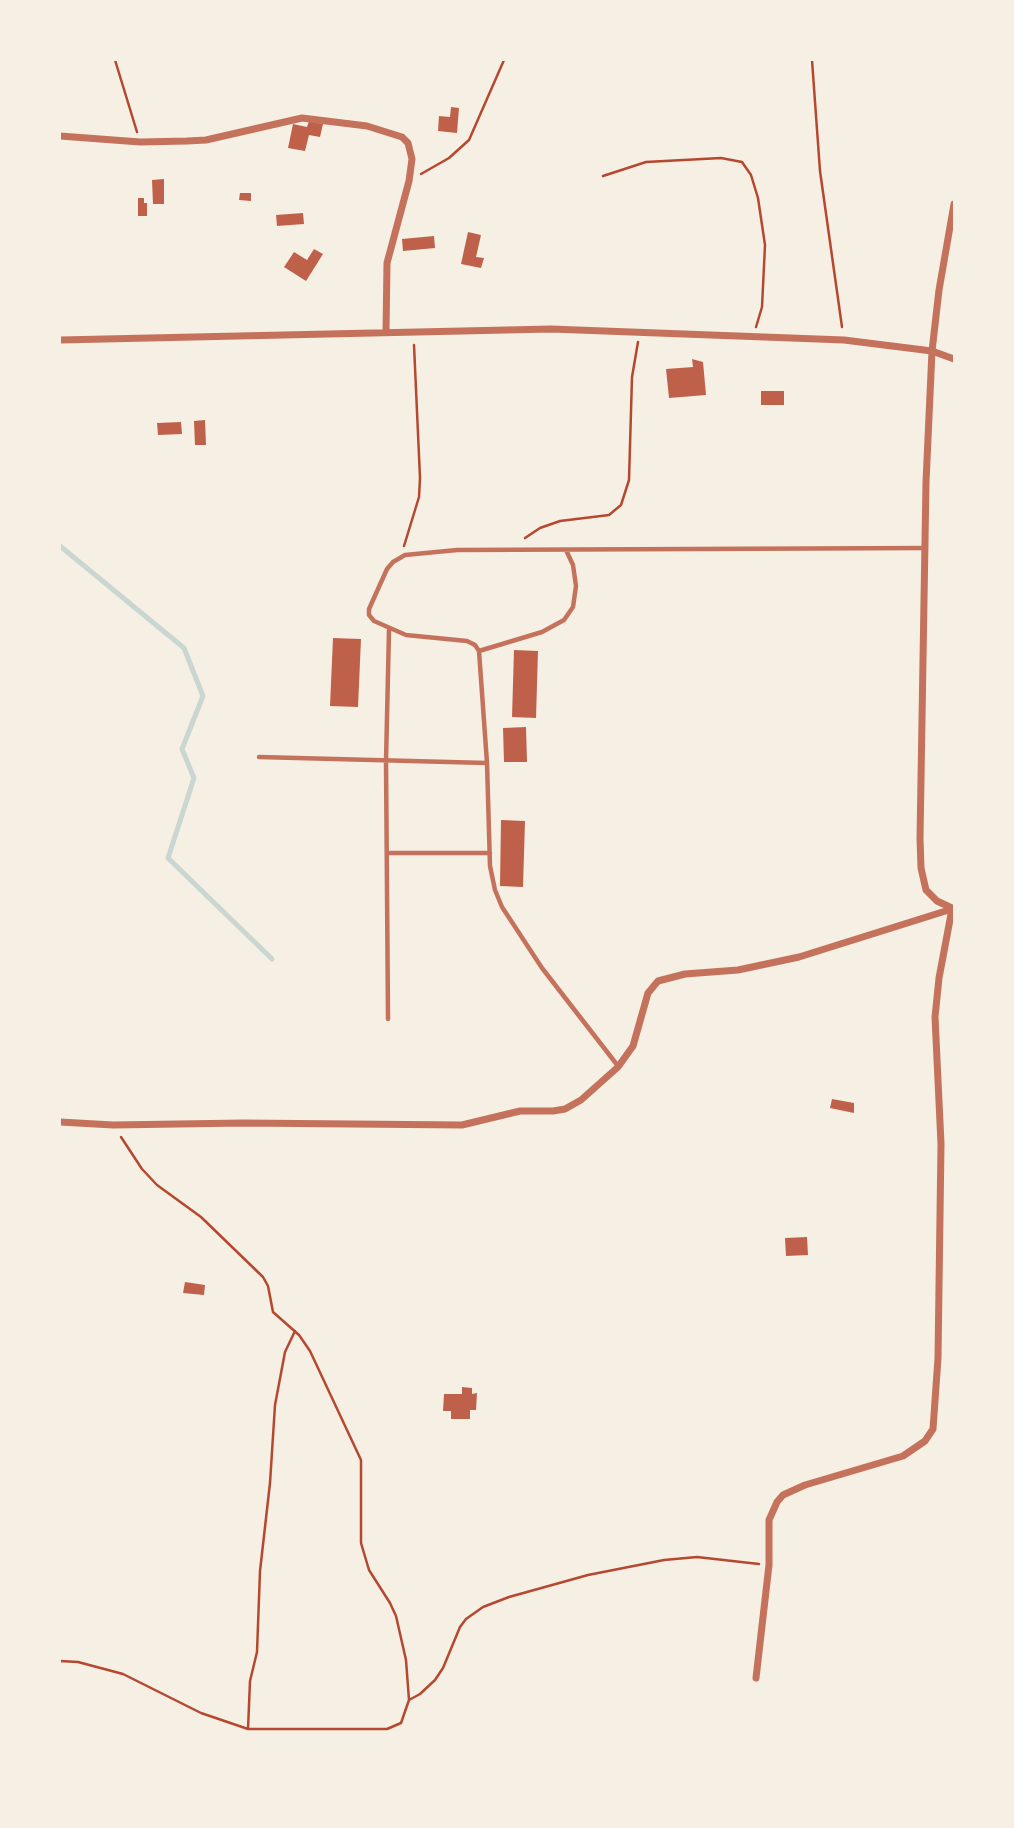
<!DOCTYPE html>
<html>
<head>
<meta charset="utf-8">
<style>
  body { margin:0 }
  #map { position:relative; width:1014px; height:1828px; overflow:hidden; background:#f6efe4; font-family:"IBM Plex Sans",sans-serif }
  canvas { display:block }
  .frame { position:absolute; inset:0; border:61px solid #f6efe4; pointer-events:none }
</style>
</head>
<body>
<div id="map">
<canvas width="1014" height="1828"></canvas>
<div class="frame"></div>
</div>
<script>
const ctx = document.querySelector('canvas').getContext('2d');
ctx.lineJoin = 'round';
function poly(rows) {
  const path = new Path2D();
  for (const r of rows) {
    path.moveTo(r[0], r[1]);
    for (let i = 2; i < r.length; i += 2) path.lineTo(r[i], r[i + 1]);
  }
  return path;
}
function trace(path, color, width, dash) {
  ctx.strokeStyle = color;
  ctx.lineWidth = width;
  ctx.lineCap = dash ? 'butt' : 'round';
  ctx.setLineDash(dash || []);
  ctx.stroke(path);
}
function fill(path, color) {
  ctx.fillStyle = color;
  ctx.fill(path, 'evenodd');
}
trace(poly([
  [60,546,184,648,203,696,182,749,194,778,168,858,272,959]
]), '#c9d6d2', 5);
fill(poly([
  [451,107,459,108,457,133,438,131,439,116,450,117],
  [309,121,323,124,320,137,309,135,305,151,288,148,293,124,307,127],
  [164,179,164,204,153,204,152,180],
  [240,193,251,193,251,201,239,200],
  [138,198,144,198,144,203,147,203,147,216,138,216],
  [303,213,304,224,277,226,276,215],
  [468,232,481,235,476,257,484,258,481,268,461,264],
  [434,236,435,248,403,251,402,239],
  [314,249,323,254,306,281,284,267,294,252,307,260],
  [692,359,703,362,706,395,669,398,666,369,693,367],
  [761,391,784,391,784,405,761,405],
  [205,420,206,445,195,445,194,421],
  [181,422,182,434,158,435,157,423],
  [333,638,361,639,358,707,330,706],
  [514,650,538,651,536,718,512,717],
  [526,727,527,762,504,762,503,728],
  [501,820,525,821,523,887,500,886],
  [832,1099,854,1103,854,1113,830,1108],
  [807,1237,808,1255,786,1256,785,1238],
  [185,1282,205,1285,204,1295,183,1293],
  [462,1387,472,1388,472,1394,477,1393,476,1410,470,1410,470,1419,451,1419,451,1411,443,1411,444,1394,462,1394]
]), '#bf614a');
trace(poly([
  [115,60,137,132],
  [812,60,820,171,842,327],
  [421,174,449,158,469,140,504,60],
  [603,176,646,162,721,158,742,162,751,175,758,198,765,245,762,307,756,327],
  [525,538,540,528,560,521,609,515,621,505,629,480,632,377,638,342],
  [404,546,419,497,420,478,414,345],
  [60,1661,78,1662,123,1674,201,1713,248,1729,387,1729,401,1723,409,1700,406,1660,396,1616,390,1603,369,1570,361,1543,361,1460,310,1351,299,1335,273,1312,268,1286,263,1277,201,1217,157,1185,142,1169,121,1137],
  [409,1700,420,1694,435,1680,443,1668,460,1627,466,1619,483,1607,509,1597,588,1575,664,1560,697,1557,759,1564],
  [248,1729,250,1681,257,1652,260,1571,270,1483,275,1405,285,1352,295,1331]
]), '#b5482f', 2.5);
trace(poly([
  [479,651,542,632,564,620,573,607,576,586,573,565,566,550],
  [259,757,487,763],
  [387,853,490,853],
  [388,1019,386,761,389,630],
  [618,1066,542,968,502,907,495,890,490,866,487,763,479,651,475,645,467,641,406,635,374,621,369,615,369,609,387,569,393,562,405,555,457,550,926,548]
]), '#c5725c', 4.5);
trace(poly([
  [60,136,140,142,187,141,206,140,302,118,367,126,402,137,408,143,412,159,409,181,387,263,386,331],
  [60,340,551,329,844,340,932,351,954,359],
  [954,909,937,901,926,890,921,868,920,838,926,482,932,351,939,290,954,204],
  [60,1122,113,1125,243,1123,462,1125,520,1111,553,1111,565,1109,581,1100,618,1067,633,1046,648,993,658,981,685,974,738,970,799,957,952,909,939,978,935,1017,941,1144,938,1358,933,1429,925,1441,903,1456,805,1485,783,1495,777,1502,769,1520,769,1565,756,1678]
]), '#c5725c', 7);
</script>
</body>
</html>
